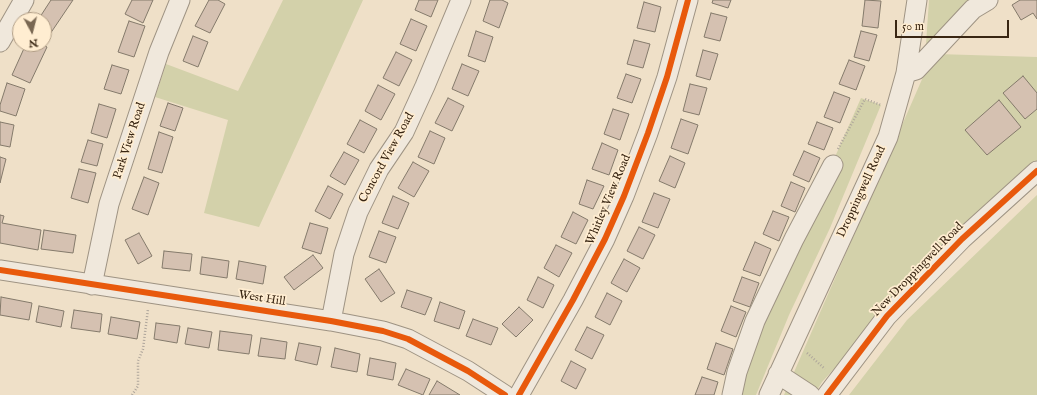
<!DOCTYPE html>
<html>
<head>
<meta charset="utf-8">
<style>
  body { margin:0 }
  #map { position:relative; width:1037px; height:395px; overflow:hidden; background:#efe0c8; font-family:"IM FELL English",serif }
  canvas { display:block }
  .north { position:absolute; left:12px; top:12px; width:40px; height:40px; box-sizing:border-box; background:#ffedd1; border:1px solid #b09d85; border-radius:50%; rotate:173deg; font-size:11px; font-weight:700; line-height:16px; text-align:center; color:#392613 }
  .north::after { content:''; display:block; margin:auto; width:14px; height:18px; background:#796752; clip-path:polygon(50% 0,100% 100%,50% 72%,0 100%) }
  .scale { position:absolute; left:895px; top:20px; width:114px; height:18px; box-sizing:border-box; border:2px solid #392613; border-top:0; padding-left:5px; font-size:12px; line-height:14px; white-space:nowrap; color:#392613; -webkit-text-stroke:3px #ffedd1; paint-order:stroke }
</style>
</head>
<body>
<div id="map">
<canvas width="1037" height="395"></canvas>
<div class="north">N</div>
<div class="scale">50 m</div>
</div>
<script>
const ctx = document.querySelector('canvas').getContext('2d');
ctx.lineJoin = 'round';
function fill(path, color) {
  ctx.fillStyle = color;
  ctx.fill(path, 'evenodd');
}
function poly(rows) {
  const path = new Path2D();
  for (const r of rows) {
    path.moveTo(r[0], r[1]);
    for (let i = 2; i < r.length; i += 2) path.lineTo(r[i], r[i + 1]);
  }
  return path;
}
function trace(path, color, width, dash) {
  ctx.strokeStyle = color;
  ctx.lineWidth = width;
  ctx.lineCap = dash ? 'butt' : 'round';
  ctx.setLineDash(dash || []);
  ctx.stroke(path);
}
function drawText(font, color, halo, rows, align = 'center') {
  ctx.font = font + ' "IM FELL English",serif';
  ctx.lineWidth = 3.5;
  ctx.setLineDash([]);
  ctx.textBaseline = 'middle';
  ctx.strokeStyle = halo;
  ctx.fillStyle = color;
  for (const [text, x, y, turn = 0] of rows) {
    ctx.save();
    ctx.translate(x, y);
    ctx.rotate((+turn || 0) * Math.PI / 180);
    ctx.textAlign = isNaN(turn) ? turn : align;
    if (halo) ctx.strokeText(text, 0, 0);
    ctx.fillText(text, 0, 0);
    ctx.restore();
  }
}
fill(poly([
  [283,0,363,0,259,227,204,213,228,120,155,97,166,64,238,91],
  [929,0,987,0,926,44],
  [937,54,1037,57,1037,161,969,221,822,382,814,395,784,395,923,77],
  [861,98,881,105,830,228,789,315,756,395,740,395,755,344,789,261],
  [1037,195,1037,395,849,395,907,320]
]), '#d3d1aa');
const building = poly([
  [51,0,73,0,48,37,44,34,44,20,38,20,51,0],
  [132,0,153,0,143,23,125,14,132,0],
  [209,0,218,0,225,4,210,33,195,26,209,0],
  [419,0,438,0,431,17,415,10,419,0],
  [490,0,502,0,508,3,499,28,483,21,490,0],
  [713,0,731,0,728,8,712,3,713,0],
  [865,0,881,1,878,28,862,26,865,0],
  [1020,0,1037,0,1037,19,1033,13,1021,20,1012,5,1020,0],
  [644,2,661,7,655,32,637,28,644,2],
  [711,13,727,17,720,41,704,37,711,13],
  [411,19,427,26,416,51,400,44,411,19],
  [129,21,145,26,134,57,118,52,129,21],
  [476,31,493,37,485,62,468,56,476,31],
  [861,31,877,35,869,61,854,57,861,31],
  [193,36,208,42,198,67,183,61,193,36],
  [634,40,650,44,643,68,627,64,634,40],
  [26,44,42,44,47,47,30,83,12,75,26,44],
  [703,50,718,54,710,80,696,76,703,50],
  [396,52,412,60,399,86,383,78,396,52],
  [849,60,865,66,856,90,839,84,849,60],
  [462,64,479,71,468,96,452,89,462,64],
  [112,65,129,70,121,94,104,89,112,65],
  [626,74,641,79,632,103,617,98,626,74],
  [1023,76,1037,93,1037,109,1025,119,1003,93,1023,76],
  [7,83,25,89,16,116,0,111,0,105,7,83],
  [690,84,707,88,699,115,683,111,690,84],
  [378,85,395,94,381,120,365,111,378,85],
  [834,92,850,98,840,123,824,117,834,92],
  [448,98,464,106,452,131,435,123,448,98],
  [999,100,1021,127,987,155,965,130,999,100],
  [168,103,183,108,175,131,160,126,168,103],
  [99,104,116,109,107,138,91,133,99,104],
  [613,109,629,114,620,140,604,134,613,109],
  [681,119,698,125,688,154,671,148,681,119],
  [360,120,377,129,364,153,347,144,360,120],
  [0,122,14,125,10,147,0,145,0,122],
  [817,122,833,128,824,150,808,144,817,122],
  [430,131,445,138,434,164,418,157,430,131],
  [159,132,173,137,162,173,148,169,159,132],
  [88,140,103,144,97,166,81,162,88,140],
  [602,143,618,150,609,175,592,169,602,143],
  [804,151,820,158,809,182,793,175,804,151],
  [344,152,359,160,345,185,330,176,344,152],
  [670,156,685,163,675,188,659,181,670,156],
  [0,157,6,159,0,183,0,157],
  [413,162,429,171,414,197,398,188,413,162],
  [79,169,96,173,88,203,71,198,79,169],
  [144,177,159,183,148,215,132,209,144,177],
  [587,180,604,186,593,209,579,204,587,180],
  [791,182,805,188,795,212,781,206,791,182],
  [328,186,343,194,330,219,315,211,328,186],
  [654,193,670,199,658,228,642,222,654,193],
  [393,196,409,203,398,229,382,223,393,196],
  [773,211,789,217,779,241,763,234,773,211],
  [573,212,588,220,576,244,561,237,573,212],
  [0,215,4,216,2,223,41,230,38,250,0,243,0,215],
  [310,223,328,228,321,254,302,248,310,223],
  [639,227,655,235,643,259,627,251,639,227],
  [44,230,76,235,73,253,41,249,44,230],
  [379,231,396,237,386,263,369,257,379,231],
  [139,233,152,256,138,264,125,240,139,233],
  [755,242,771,249,760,276,743,270,755,242],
  [556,245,572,253,559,277,544,268,556,245],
  [164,251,192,254,190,271,162,268,164,251],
  [313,255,323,268,294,290,284,277,313,255],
  [202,257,229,261,227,278,200,274,202,257],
  [624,259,640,268,627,292,611,283,624,259],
  [239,261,266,266,263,284,236,279,239,261],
  [379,269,395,293,381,302,365,279,379,269],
  [538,277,554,285,543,308,527,300,538,277],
  [742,277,759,283,750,307,733,301,742,277],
  [407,290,432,298,425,315,401,307,407,290],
  [607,293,622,301,610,325,595,317,607,293],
  [1,297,32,303,29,320,0,315,1,297],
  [440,302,465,311,459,329,434,321,440,302],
  [39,306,64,311,61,327,36,322,39,306],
  [731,306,746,312,736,337,721,331,731,306],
  [519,307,533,320,516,337,502,324,519,307],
  [74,310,102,314,100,332,71,328,74,310],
  [111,317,140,322,137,339,108,334,111,317],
  [473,319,498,328,491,345,466,336,473,319],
  [156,323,180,326,177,343,154,339,156,323],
  [587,327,604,335,592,359,575,350,587,327],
  [188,328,212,332,209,348,185,344,188,328],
  [220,331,252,335,249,354,218,350,220,331],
  [261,338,287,342,285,359,258,356,261,338],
  [299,343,321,347,317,365,295,360,299,343],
  [716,343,733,349,724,375,707,369,716,343],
  [335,348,360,354,357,372,331,367,335,348],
  [370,358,396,363,393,380,367,375,370,358],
  [571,361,586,369,576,389,561,381,571,361],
  [406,369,430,379,423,395,398,385,406,369],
  [702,377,718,382,714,395,695,395,702,377],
  [437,381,460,395,429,395,437,381]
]);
fill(building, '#d5c1b1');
trace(building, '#847a6b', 1);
const minor = poly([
  [0,42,24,0],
  [906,73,916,70,973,9,988,0],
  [0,270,331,321,383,331,408,339,468,371,505,395],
  [92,285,109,204,159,52,180,0],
  [331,321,344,254,358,212,379,169,404,132,425,86,461,0],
  [778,374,810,395],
  [519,395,573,300,605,239,624,196,648,133,667,77,688,0],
  [732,395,737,372,755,321,794,239,833,165],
  [769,395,888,137,906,73,917,0],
  [827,395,887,316,962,239,1037,171]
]);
trace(minor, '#9e9383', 21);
trace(poly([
  [838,149,865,99,881,105],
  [807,353,825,369],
  [132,395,138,386,138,361,143,349,148,309]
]), '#aea59b', 2.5, [1, 2]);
trace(minor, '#f0e8dc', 19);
trace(poly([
  [0,270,331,321,383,331,408,339,468,371,505,395],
  [519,395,573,300,605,239,624,196,648,133,667,77,688,0],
  [827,395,887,316,962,239,1037,171]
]), '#e8590c', 6);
drawText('12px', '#392613', '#ffedd1', [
  ["Park View Road",130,141,-72],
  ["Concord View Road",387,158,-61],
  ["Droppingwell Road",862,192,-65],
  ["Whitley View Road",609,200,-67],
  ["New Droppingwell Road",918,270,-46],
  ["West Hill",262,299,9]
]);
</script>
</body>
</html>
